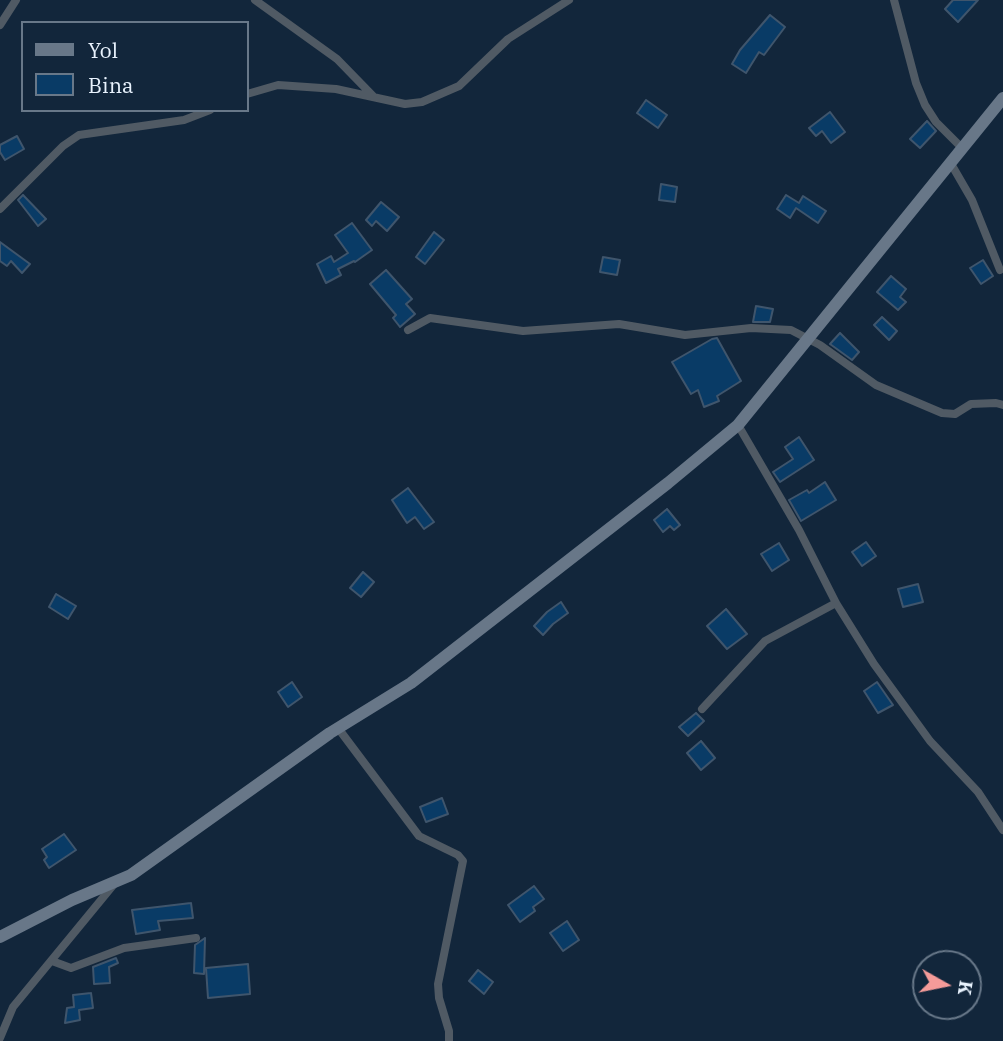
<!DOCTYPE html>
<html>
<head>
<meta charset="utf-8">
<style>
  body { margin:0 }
  #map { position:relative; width:1003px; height:1041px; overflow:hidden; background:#12263b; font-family:"IBM Plex Serif",serif }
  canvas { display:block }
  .legend { position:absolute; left:21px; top:21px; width:228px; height:91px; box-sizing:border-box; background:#12263b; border:2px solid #687889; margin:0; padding:9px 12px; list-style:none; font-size:21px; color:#e9f3fe }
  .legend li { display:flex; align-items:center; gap:14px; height:35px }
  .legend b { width:35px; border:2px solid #687889 }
  .north { position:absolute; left:912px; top:950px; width:70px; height:70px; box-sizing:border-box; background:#12263b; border:2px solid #687889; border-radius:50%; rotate:99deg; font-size:19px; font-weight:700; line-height:28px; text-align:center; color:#e9f3fe }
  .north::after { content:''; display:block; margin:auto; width:24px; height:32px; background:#f59b99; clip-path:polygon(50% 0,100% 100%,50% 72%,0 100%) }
</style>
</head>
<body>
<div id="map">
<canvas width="1003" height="1041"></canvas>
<ul class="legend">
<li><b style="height:9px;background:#687788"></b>Yol</li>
<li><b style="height:19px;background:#093b66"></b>Bina</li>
</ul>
<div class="north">K</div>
</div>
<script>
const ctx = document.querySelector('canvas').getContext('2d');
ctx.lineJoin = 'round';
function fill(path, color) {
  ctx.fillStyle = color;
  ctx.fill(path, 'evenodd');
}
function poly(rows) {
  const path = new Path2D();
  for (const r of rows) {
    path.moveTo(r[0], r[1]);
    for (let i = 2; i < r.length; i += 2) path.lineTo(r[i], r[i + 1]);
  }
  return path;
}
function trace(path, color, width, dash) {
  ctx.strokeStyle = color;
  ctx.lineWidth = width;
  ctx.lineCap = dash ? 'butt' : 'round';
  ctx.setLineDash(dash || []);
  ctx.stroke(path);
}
const building = poly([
  [953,0,978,0,958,22,945,9,953,0],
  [770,15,785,27,764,55,759,52,746,73,732,64,740,50,770,15],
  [646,100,667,115,658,128,637,113,646,100],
  [830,112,845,132,831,143,822,131,816,136,809,128,830,112],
  [927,121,936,131,920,148,910,139,927,121],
  [17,136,24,149,5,160,0,152,0,145,17,136],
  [661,184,677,187,675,202,659,200,661,184],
  [23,195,46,219,38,226,18,200,23,195],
  [786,195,799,203,803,196,826,211,818,223,796,208,790,218,777,209,786,195],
  [381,202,399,217,387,231,376,221,372,226,366,220,381,202],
  [352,223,372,250,355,262,354,261,338,269,341,275,326,283,317,264,331,256,334,262,348,253,335,235,352,223],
  [434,232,444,240,425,264,416,257,434,232],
  [0,242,30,264,22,273,11,261,7,266,0,261,0,242],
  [603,257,620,260,617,275,600,272,603,257],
  [983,260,993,276,981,284,970,268,983,260],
  [386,270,412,299,406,304,415,314,400,327,393,318,396,315,370,284,386,270],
  [891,276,906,289,900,297,906,302,898,310,877,292,891,276],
  [756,306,773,309,770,322,753,322,756,306],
  [882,317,897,331,889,340,874,325,882,317],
  [840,333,859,352,852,360,830,344,840,333],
  [717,338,741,381,717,396,719,401,704,407,698,390,691,394,672,362,712,339,717,338],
  [799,437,814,460,780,482,773,472,793,459,785,447,799,437],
  [825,482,836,500,801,521,789,500,807,490,809,493,825,482],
  [408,488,434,522,424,529,415,517,407,523,392,500,408,488],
  [667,509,680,525,674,530,670,526,663,532,654,520,667,509],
  [866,542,876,556,862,566,852,552,866,542],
  [779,543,789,560,772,571,761,554,779,543],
  [363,572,374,582,361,597,350,588,363,572],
  [918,584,923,602,903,607,898,589,918,584],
  [56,594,76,606,68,619,49,607,56,594],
  [561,602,568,613,553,624,543,635,534,626,547,612,561,602],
  [726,609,747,634,727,649,707,626,726,609],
  [292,682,302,697,288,707,278,692,292,682],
  [877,682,893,705,878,713,864,691,877,682],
  [696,713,704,721,688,736,679,727,696,713],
  [701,741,715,758,701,770,687,753,701,741],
  [442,798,448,814,426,822,420,807,442,798],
  [64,834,76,850,49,868,44,860,47,857,42,849,64,834],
  [534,886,544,899,533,907,535,911,520,922,508,905,534,886],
  [191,903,193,918,158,921,160,930,136,934,132,910,191,903],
  [567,921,579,940,563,951,550,933,567,921],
  [205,938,204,974,194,973,195,945,205,938],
  [116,958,118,963,109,967,110,983,94,984,93,967,116,958],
  [248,964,250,994,208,998,206,968,248,964],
  [478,970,493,982,484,994,469,981,478,970],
  [91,993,93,1008,79,1010,80,1020,65,1023,67,1008,74,1007,73,995,91,993]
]);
fill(building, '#093b66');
trace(building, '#3f556c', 2);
trace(poly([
  [255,0,337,59,374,97],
  [894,0,916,83,925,105,936,122,962,148],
  [0,25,16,0],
  [247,94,278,85,336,89,405,104,422,102,459,86,508,39,569,0],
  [950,162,972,200,1000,270],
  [0,209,63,146,79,135,184,120,210,110],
  [408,330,430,318,523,331,619,324,685,335,751,328,791,330,820,345,876,385,942,413,955,414,971,404,996,403,1003,405],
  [738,425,799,530,836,603,874,664,930,741,978,792,1003,830],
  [702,709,765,641,836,603],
  [338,728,419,836,458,855,463,861,438,984,439,998,449,1031,449,1041],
  [52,961,71,968,124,948,196,938],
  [0,1038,13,1007,115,883]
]), '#505a64', 8);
trace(poly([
  [0,937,72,900,131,875,330,733,411,683,668,483,738,425,1003,98]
]), '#687788', 12);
</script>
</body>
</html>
